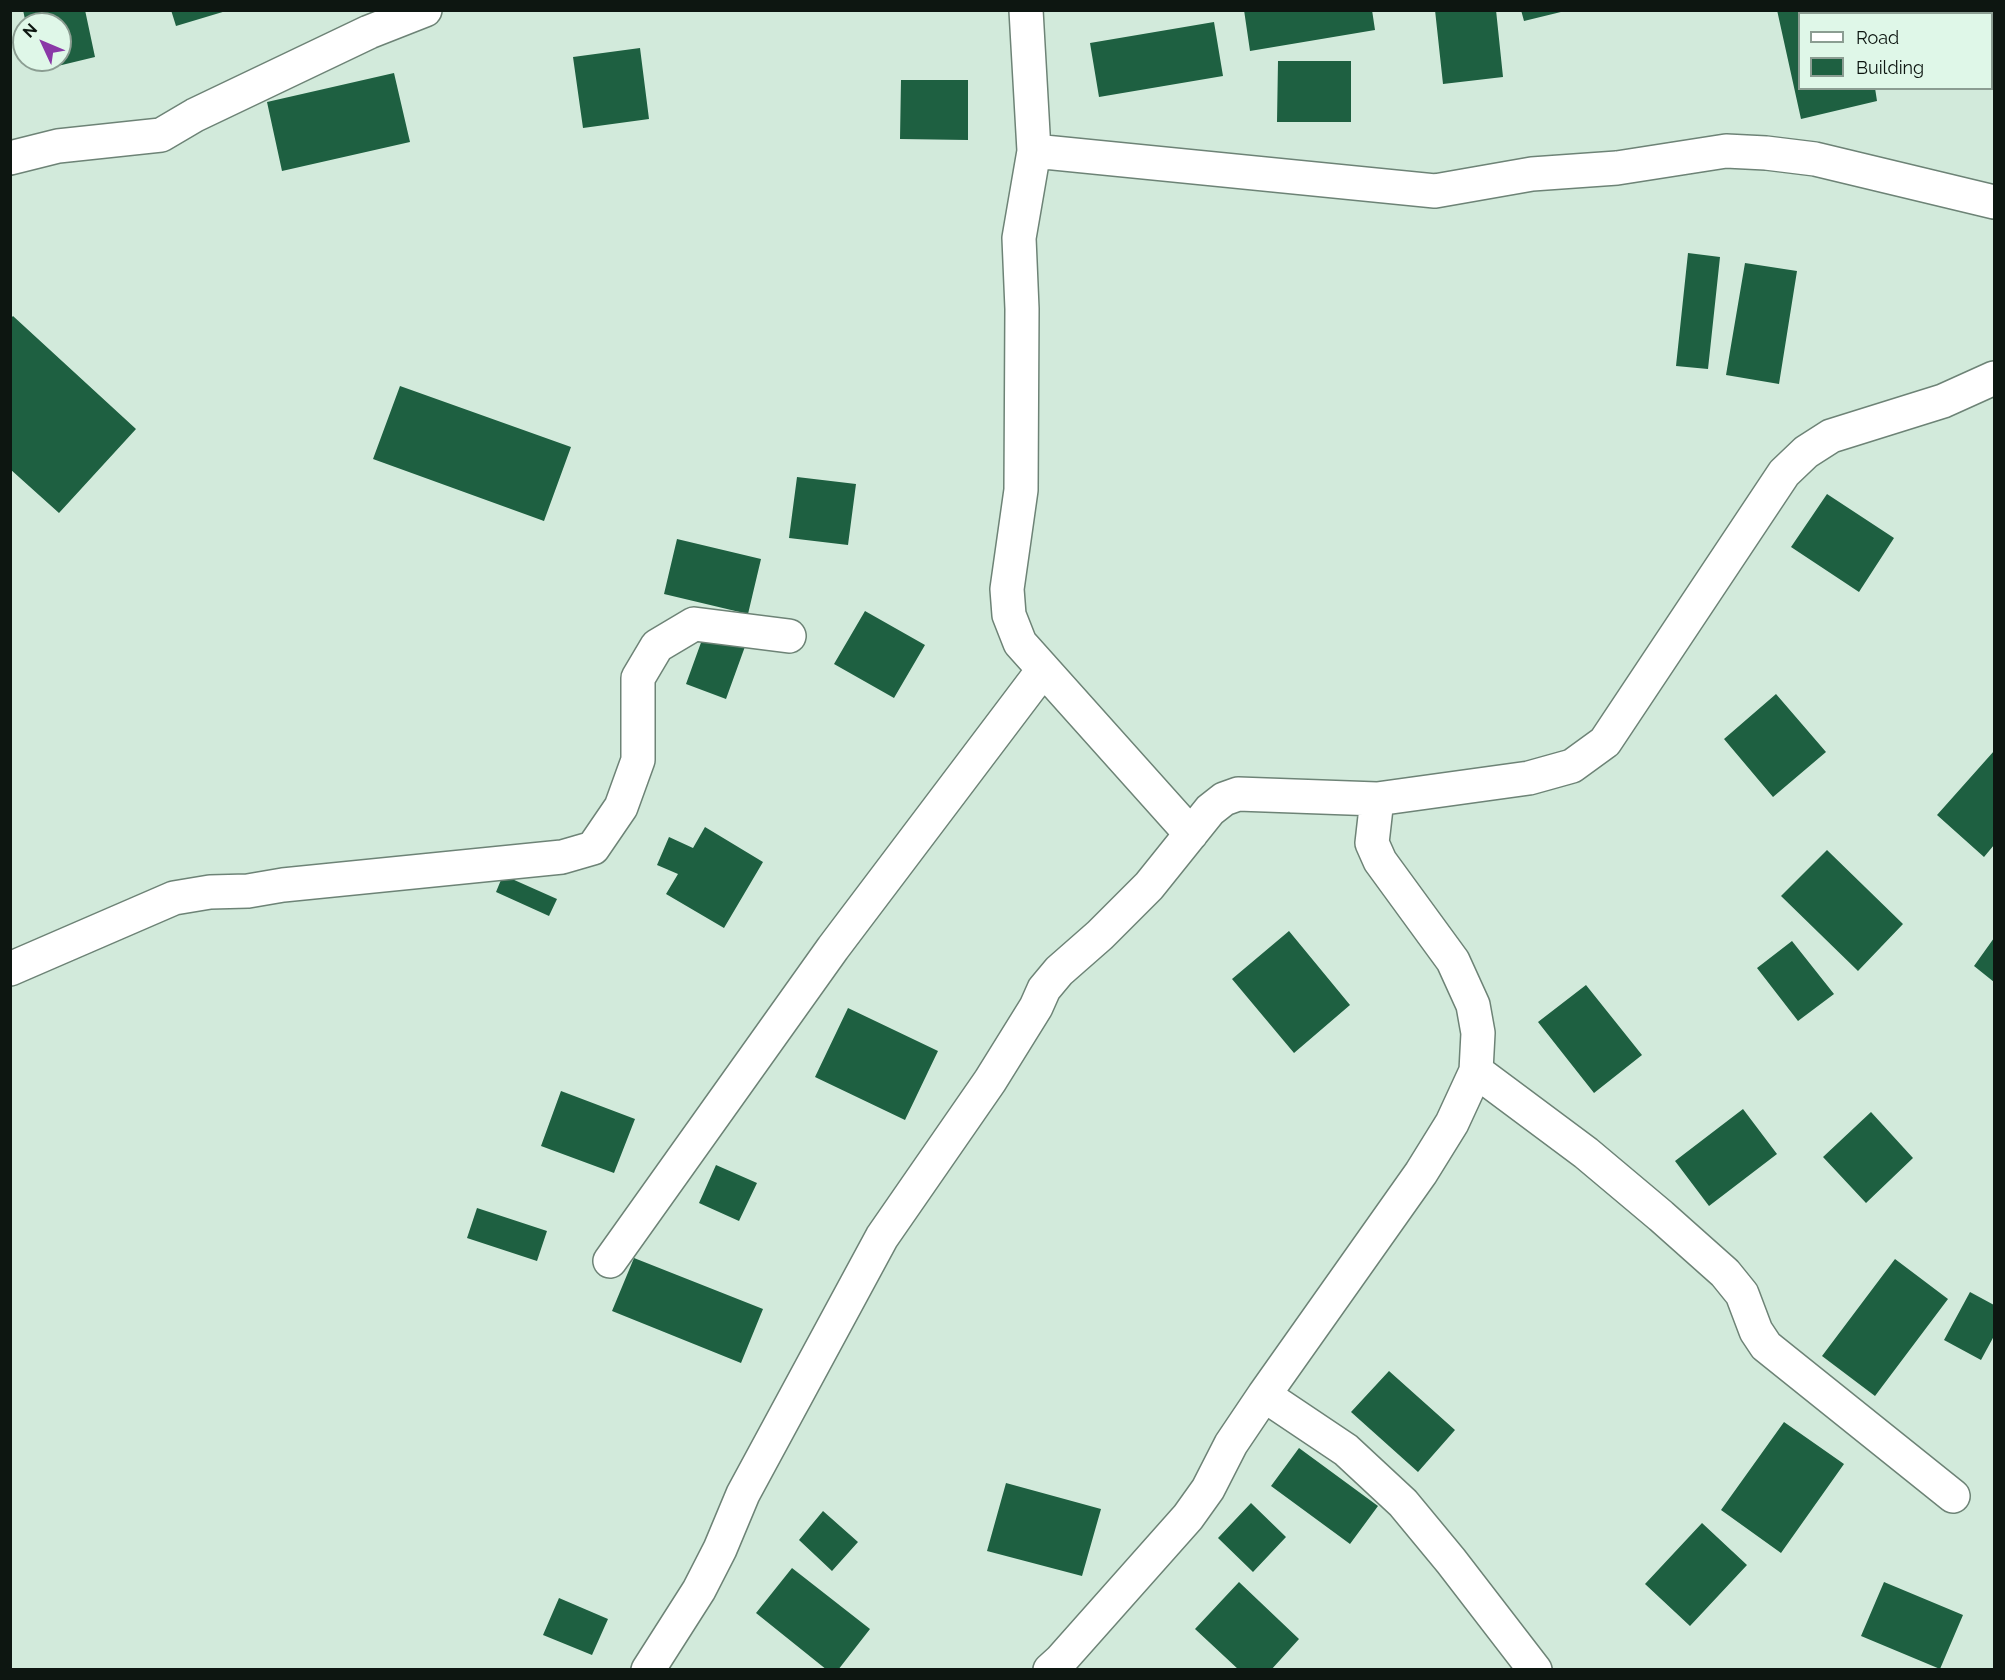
<!DOCTYPE html>
<html>
<head>
<meta charset="utf-8">
<style>
  body { margin:0 }
  #map { position:relative; width:2005px; height:1680px; overflow:hidden; background:#d2eadb; font-family:Raleway,sans-serif }
  canvas { display:block }
  .frame { position:absolute; inset:0; border:12px solid #0d1611; pointer-events:none }
  .legend { position:absolute; left:1798px; top:12px; width:195px; height:78px; box-sizing:border-box; background:#dff7e8; border:2px solid #8b9d92; margin:0; padding:8px 10px; list-style:none; font-size:18px; color:#0d1611 }
  .legend li { display:flex; align-items:center; gap:12px; height:30px }
  .legend b { width:30px; border:2px solid #8b9d92 }
  .north { position:absolute; left:12px; top:12px; width:60px; height:60px; box-sizing:border-box; background:#dff7e8; border:2px solid #8b9d92; border-radius:50%; rotate:314deg; font-size:16px; font-weight:700; line-height:24px; text-align:center; color:#0d1611 }
  .north::after { content:''; display:block; margin:auto; width:21px; height:27px; background:#8a38a7; clip-path:polygon(50% 0,100% 100%,50% 72%,0 100%) }
</style>
</head>
<body>
<div id="map">
<canvas width="2005" height="1680"></canvas>
<div class="frame"></div>
<ul class="legend">
<li><b style="height:8px;background:#fff"></b>Road</li>
<li><b style="height:16px;background:#1e6041"></b>Building</li>
</ul>
<div class="north">N</div>
</div>
<script>
const ctx = document.querySelector('canvas').getContext('2d');
ctx.lineJoin = 'round';
function fill(path, color) {
  ctx.fillStyle = color;
  ctx.fill(path, 'evenodd');
}
function poly(rows) {
  const path = new Path2D();
  for (const r of rows) {
    path.moveTo(r[0], r[1]);
    for (let i = 2; i < r.length; i += 2) path.lineTo(r[i], r[i + 1]);
  }
  return path;
}
function trace(path, color, width, dash) {
  ctx.strokeStyle = color;
  ctx.lineWidth = width;
  ctx.lineCap = dash ? 'butt' : 'round';
  ctx.setLineDash(dash || []);
  ctx.stroke(path);
}
fill(poly([
  [23,10,85,10,95,57,37,71,34,60,60,60,60,24,26,24],
  [171,10,226,10,226,11,176,26],
  [1244,10,1372,10,1375,30,1250,51],
  [1435,10,1496,10,1503,77,1443,84],
  [1521,10,1565,10,1565,11,1524,21],
  [1777,10,1857,10,1858,14,1800,14,1800,88,1875,88,1877,101,1801,119],
  [1214,22,1223,76,1099,97,1090,43],
  [640,48,649,119,583,128,573,57],
  [1278,61,1351,61,1351,122,1277,122],
  [394,73,410,142,282,171,267,102],
  [901,80,968,80,968,140,900,139],
  [1688,253,1720,257,1708,369,1676,366],
  [1745,263,1797,271,1779,384,1726,375],
  [13,316,136,429,59,513,10,469,10,319],
  [400,386,571,447,544,521,373,459],
  [797,477,856,484,848,545,789,538],
  [1827,494,1894,538,1859,592,1791,547],
  [677,539,761,559,748,614,664,594],
  [865,611,925,645,894,698,834,664],
  [707,626,747,641,726,699,686,684],
  [1776,694,1826,752,1773,797,1724,739],
  [1994,751,1994,845,1984,857,1937,815],
  [705,827,763,862,724,928,666,894,678,874,657,865,669,837,693,848],
  [1827,850,1903,924,1858,971,1781,896],
  [503,875,557,899,549,916,496,892],
  [1289,931,1350,1005,1294,1053,1232,979],
  [1994,938,1994,982,1974,966],
  [1792,941,1834,994,1798,1021,1757,968],
  [1586,985,1642,1055,1594,1093,1538,1022],
  [848,1008,938,1051,905,1120,815,1077],
  [561,1091,635,1119,614,1173,541,1146],
  [1743,1109,1777,1154,1709,1206,1675,1161],
  [1871,1112,1913,1158,1866,1203,1823,1157],
  [716,1165,757,1183,739,1221,699,1203],
  [477,1208,547,1231,537,1261,467,1238],
  [634,1258,763,1309,741,1363,612,1311],
  [1895,1259,1948,1299,1875,1396,1822,1356],
  [1970,1292,1994,1305,1994,1336,1981,1360,1944,1340],
  [1389,1371,1455,1430,1418,1472,1351,1412],
  [1784,1422,1844,1464,1781,1553,1721,1510],
  [1299,1448,1378,1506,1350,1544,1271,1486],
  [1006,1483,1101,1509,1082,1576,987,1551],
  [1251,1503,1286,1537,1253,1572,1218,1538],
  [823,1511,858,1542,832,1571,799,1540],
  [1702,1523,1747,1565,1690,1626,1645,1584],
  [792,1568,870,1629,838,1670,827,1670,756,1613],
  [1239,1582,1299,1639,1271,1670,1239,1670,1195,1629],
  [1884,1582,1963,1615,1940,1669,1861,1636],
  [559,1598,608,1619,592,1655,543,1635]
]), '#1e6041');
const minor = poly([
  [1026,10,1034,151,1019,238,1022,309,1021,490,1007,589,1009,615,1020,643,1191,834],
  [1034,151,1435,191,1532,174,1617,168,1726,151,1766,153,1815,159,1994,202],
  [10,158,58,146,161,135,195,115,369,32,425,10],
  [10,969,174,898,210,892,248,891,283,885,562,857,593,848,621,807,638,760,638,678,657,646,694,624,789,636],
  [1476,1071,1586,1153,1661,1216,1725,1273,1742,1294,1756,1331,1766,1346,1953,1496],
  [610,1261,833,948,1043,670],
  [1264,1395,1346,1450,1403,1503,1451,1561,1535,1670],
  [648,1670,699,1590,720,1549,743,1494,882,1237,990,1081,1036,1007,1044,989,1059,971,1100,935,1149,886,1210,810,1224,799,1238,794,1377,799,1529,778,1572,766,1605,742,1784,473,1806,452,1831,436,1943,401,1994,378],
  [1050,1670,1061,1660,1188,1517,1208,1489,1231,1444,1264,1395,1421,1173,1452,1123,1476,1071,1478,1033,1473,1005,1453,961,1380,861,1372,843,1377,799]
]);
trace(minor, '#6d8376', 36);
trace(minor, '#fff', 33);
</script>
</body>
</html>
